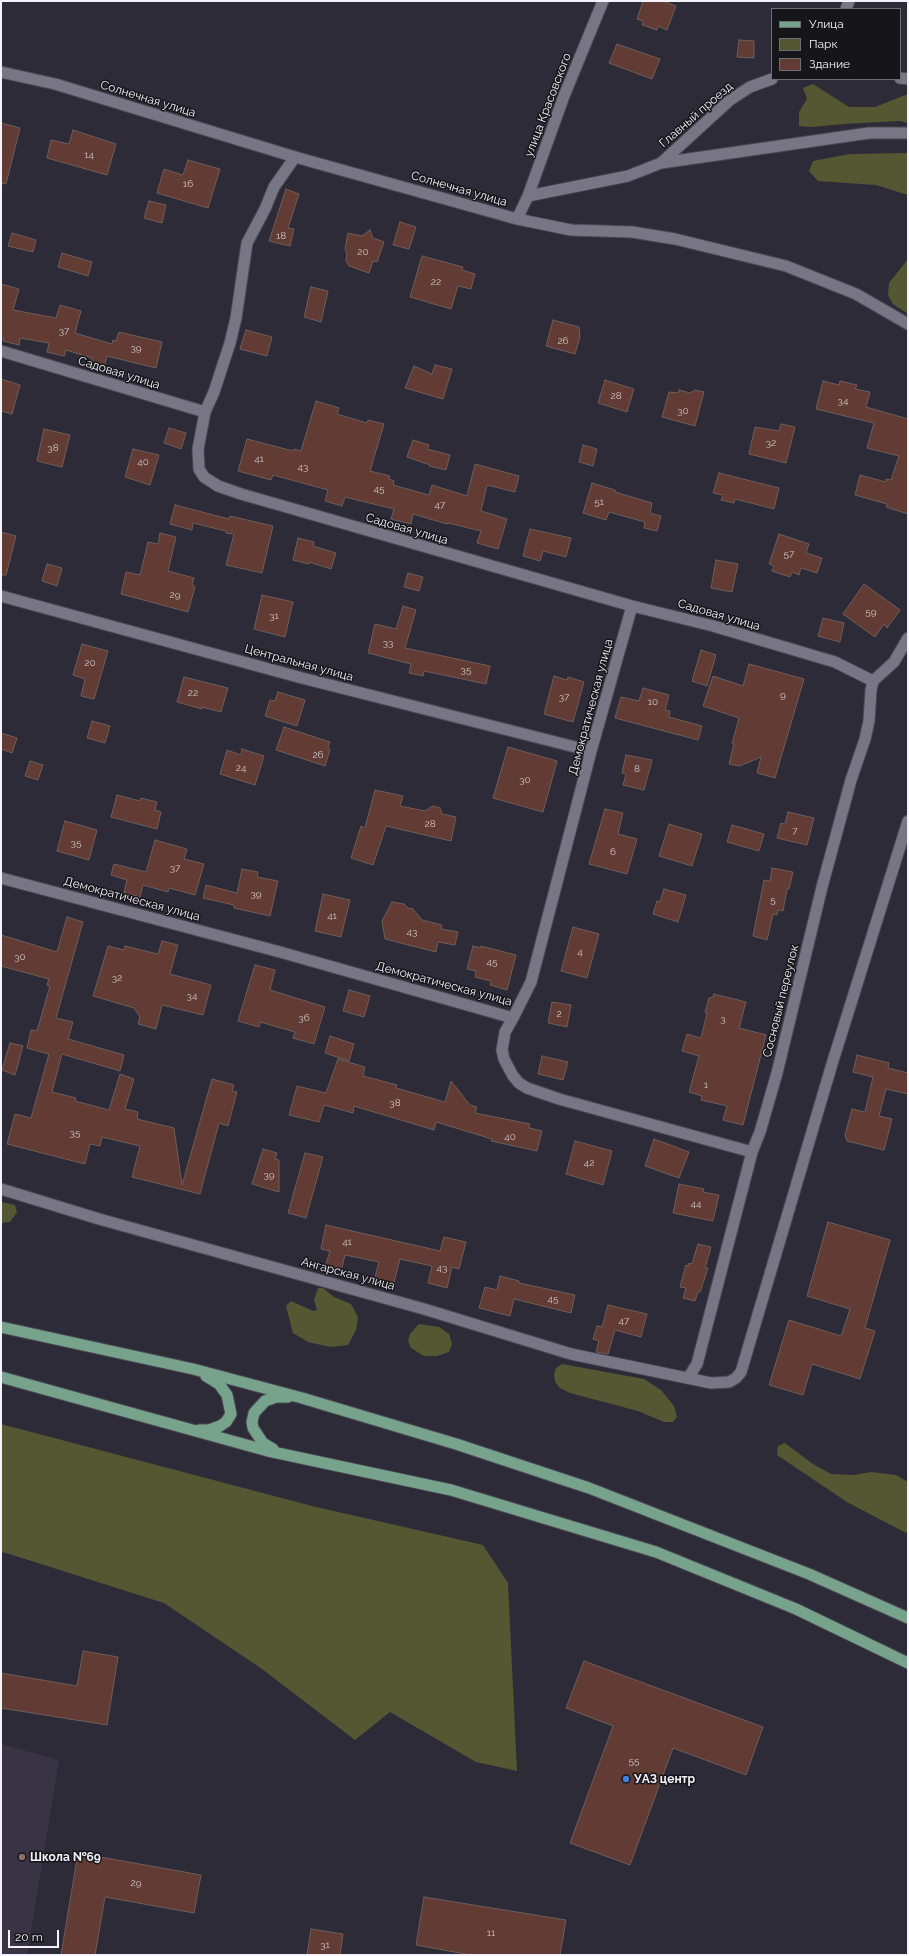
<!DOCTYPE html>
<html>
<head>
<meta charset="utf-8">
<style>
  body { margin:0 }
  #map { position:relative; width:909px; height:1956px; overflow:hidden; background:#2e2b38; font-family:Raleway,sans-serif }
  canvas { display:block }
  .frame { position:absolute; inset:0; border:2px solid #f4f2fa; pointer-events:none }
  .legend { position:absolute; left:771px; top:8px; width:130px; height:72px; box-sizing:border-box; background:#16151a; border:1px solid #6f6d74; margin:0; padding:5px 7px; list-style:none; font-size:12px; color:#f4f2fa }
  .legend li { display:flex; align-items:center; gap:8px; height:20px }
  .legend b { width:20px; border:1px solid #6f6d74 }
  .scale { position:absolute; left:8px; top:1930px; width:51px; height:18px; box-sizing:border-box; border:2px solid #f4f2fa; border-top:0; padding-left:5px; font-size:12px; line-height:14px; white-space:nowrap; color:#f4f2fa; -webkit-text-stroke:3px #16151a; paint-order:stroke }
</style>
</head>
<body>
<div id="map">
<canvas width="909" height="1956"></canvas>
<div class="frame"></div>
<ul class="legend">
<li><b style="height:5px;background:#77a38c"></b>Улица</li>
<li><b style="height:11px;background:#555732"></b>Парк</li>
<li><b style="height:11px;background:#623b34"></b>Здание</li>
</ul>
<div class="scale">20 m</div>
</div>
<script>
const ctx = document.querySelector('canvas').getContext('2d');
ctx.lineJoin = 'round';
function fill(path, color) {
  ctx.fillStyle = color;
  ctx.fill(path, 'evenodd');
}
function poly(rows) {
  const path = new Path2D();
  for (const r of rows) {
    path.moveTo(r[0], r[1]);
    for (let i = 2; i < r.length; i += 2) path.lineTo(r[i], r[i + 1]);
  }
  return path;
}
function trace(path, color, width, dash) {
  ctx.strokeStyle = color;
  ctx.lineWidth = width;
  ctx.lineCap = dash ? 'butt' : 'round';
  ctx.setLineDash(dash || []);
  ctx.stroke(path);
}
function drawText(font, color, halo, rows, align = 'center') {
  ctx.font = font + ' Raleway,sans-serif';
  ctx.lineWidth = 3;
  ctx.setLineDash([]);
  ctx.textBaseline = 'middle';
  ctx.strokeStyle = halo;
  ctx.fillStyle = color;
  for (const [text, x, y, turn = 0] of rows) {
    ctx.save();
    ctx.translate(x, y);
    ctx.rotate((+turn || 0) * Math.PI / 180);
    ctx.textAlign = isNaN(turn) ? turn : align;
    if (halo) ctx.strokeText(text, 0, 0);
    ctx.fillText(text, 0, 0);
    ctx.restore();
  }
}
fill(poly([
  [1,1744,59,1760,27,1955,1,1955]
]), '#383446');
fill(poly([
  [813,84,849,107,875,107,908,94,908,123,899,121,844,124,811,127,799,126,799,112,807,99,803,88],
  [908,153,908,195,876,185,818,181,809,171,813,161,850,154],
  [908,259,908,314,893,304,888,295,889,283],
  [1,1202,15,1205,17,1212,10,1222,1,1223],
  [318,1288,323,1288,334,1297,351,1304,358,1317,356,1330,348,1345,330,1347,308,1342,293,1333,286,1306,291,1301,313,1311,317,1310,314,1300],
  [419,1324,439,1327,449,1334,452,1344,449,1352,437,1356,424,1356,411,1348,408,1341,410,1334],
  [562,1364,644,1379,661,1390,674,1406,677,1417,673,1422,664,1422,638,1411,570,1393,560,1388,555,1382,554,1374,556,1368],
  [1,1424,312,1506,483,1545,508,1583,517,1771,476,1762,390,1712,355,1740,262,1669,164,1603,3,1552,1,1554],
  [785,1443,813,1464,831,1474,853,1475,871,1472,896,1475,908,1482,908,1534,847,1502,777,1455,778,1446]
]), '#555732');
const building = poly([
  [643,1,663,1,676,6,667,30,658,26,657,30,642,25,643,21,637,19,643,1],
  [739,40,754,41,754,58,737,57,739,40],
  [617,44,660,59,652,79,609,63,617,44],
  [1,123,20,128,6,184,1,183,1,123],
  [73,130,116,144,107,175,47,158,51,140,69,144,73,130],
  [188,160,220,169,208,208,157,193,164,169,183,175,188,160],
  [286,189,299,194,288,228,294,229,290,246,269,241,286,189],
  [149,201,166,205,162,223,144,218,149,201],
  [400,222,416,227,409,249,393,245,400,222],
  [370,230,373,238,384,242,377,262,373,261,369,273,349,266,346,261,347,254,345,249,348,233,362,236,370,230],
  [12,233,36,240,33,252,8,246,12,233],
  [62,253,92,262,88,276,58,267,62,253],
  [422,256,463,267,462,270,475,274,471,289,458,286,451,309,410,297,422,256],
  [1,284,19,289,13,310,56,318,60,305,81,311,75,333,112,344,113,340,116,341,119,332,162,342,156,368,107,356,104,367,91,363,92,358,66,350,64,356,47,352,49,343,20,338,19,345,3,341,4,338,1,338,1,284],
  [311,287,328,291,321,322,304,317,311,287],
  [553,320,579,327,580,337,575,354,546,346,553,320],
  [246,330,272,337,267,356,240,349,246,330],
  [435,365,452,369,443,399,405,388,414,366,432,374,435,365],
  [1,379,20,385,12,414,1,411,1,379],
  [605,380,634,389,627,412,598,403,605,380],
  [823,381,839,385,840,381,857,385,855,389,870,392,866,407,908,419,908,514,886,507,887,504,855,495,860,475,886,482,886,479,891,480,899,456,867,448,874,423,816,409,823,381],
  [679,390,690,393,695,390,704,392,695,426,662,417,669,392,678,393,679,390],
  [316,401,339,408,337,414,367,423,368,420,384,424,370,471,390,476,389,479,394,481,393,485,429,495,432,485,467,496,475,464,519,476,515,492,487,485,481,511,507,519,498,549,477,543,481,531,448,523,447,524,413,514,411,524,391,519,394,509,345,497,342,506,325,501,328,490,273,475,271,480,238,471,247,439,293,451,294,449,301,451,316,401],
  [781,424,795,427,786,463,749,454,755,427,779,431,781,424],
  [169,428,186,433,181,449,164,443,169,428],
  [44,429,70,435,62,467,37,461,44,429],
  [413,440,429,445,427,449,450,455,446,470,429,466,430,465,407,457,413,440],
  [583,445,597,449,593,466,579,462,583,445],
  [133,449,159,455,150,485,125,477,133,449],
  [719,473,779,488,774,509,735,499,734,503,721,500,723,495,713,493,719,473],
  [592,483,615,490,615,492,652,503,650,513,661,516,657,531,644,528,645,522,609,512,606,520,583,513,592,483],
  [175,505,229,519,230,516,273,526,262,573,226,565,234,534,226,533,226,531,193,523,192,530,170,524,175,505],
  [530,529,571,538,566,557,543,551,540,561,523,556,530,529],
  [1,532,16,536,6,575,1,575,1,532],
  [160,533,176,537,168,571,194,578,192,584,195,587,188,612,121,594,126,572,140,575,148,542,158,544,160,533],
  [779,534,809,544,806,553,822,558,817,573,801,568,799,575,792,572,790,577,772,571,774,566,769,564,779,534],
  [298,538,314,542,313,546,336,553,331,569,309,562,309,564,293,560,298,538],
  [716,560,738,564,732,592,711,588,716,560],
  [47,564,62,568,57,586,42,581,47,564],
  [408,573,423,577,419,591,404,587,408,573],
  [864,584,900,610,887,628,884,624,875,637,843,614,864,584],
  [262,595,293,602,285,637,254,629,262,595],
  [403,606,416,610,405,648,490,666,486,684,424,671,423,676,409,673,411,664,368,653,375,624,396,629,403,606],
  [823,618,844,623,840,642,818,636,823,618],
  [82,644,108,651,94,699,81,696,85,679,73,675,82,644],
  [701,650,716,655,707,686,692,681,701,650],
  [749,664,804,679,775,778,757,773,761,757,740,766,729,764,734,744,732,744,739,718,703,706,713,676,743,686,749,664],
  [554,676,567,680,568,677,584,682,573,722,544,714,554,676],
  [184,677,228,688,221,712,202,707,202,709,177,702,184,677],
  [643,688,669,695,665,710,670,711,669,717,702,726,698,740,615,718,621,697,639,701,643,688],
  [278,692,305,700,297,726,265,716,270,700,275,701,278,692],
  [92,721,110,726,105,743,87,738,92,721],
  [284,727,330,742,328,747,330,750,325,766,276,750,284,727],
  [1,733,17,738,12,753,1,749,1,733],
  [508,747,557,761,543,812,493,798,508,747],
  [242,749,264,756,255,785,220,774,227,750,241,755,242,749],
  [626,755,652,760,644,790,623,785,626,774,622,773,626,755],
  [30,761,43,765,38,780,25,776,30,761],
  [375,790,403,796,400,806,425,811,433,806,440,808,442,814,456,817,451,841,386,826,373,865,351,858,361,826,365,828,375,790],
  [117,795,140,801,141,798,157,802,155,810,161,812,157,829,111,817,117,795],
  [605,809,623,813,618,834,637,839,627,874,589,864,605,809],
  [788,812,814,818,807,845,777,838,781,823,785,824,788,812],
  [65,821,97,830,89,860,57,851,65,821],
  [669,824,702,834,692,866,659,856,669,824],
  [732,825,764,834,759,851,727,842,732,825],
  [155,840,187,849,184,859,204,864,195,895,169,888,168,892,143,885,140,897,124,893,127,880,111,875,114,864,146,872,155,840],
  [772,868,793,872,789,889,787,889,783,911,778,910,777,915,773,914,767,940,753,936,764,880,770,881,772,868],
  [242,869,258,872,257,877,278,881,270,916,234,908,234,905,203,898,206,885,237,893,242,869],
  [664,889,686,895,678,922,653,914,657,901,660,902,664,889],
  [323,894,350,900,341,937,315,931,323,894],
  [392,902,404,904,408,908,413,909,422,920,442,925,441,929,458,932,455,945,438,942,436,952,385,939,382,921,392,902],
  [67,917,83,922,56,1018,73,1022,68,1039,124,1055,120,1071,62,1054,52,1092,76,1098,75,1101,109,1110,120,1074,134,1079,125,1109,138,1112,137,1119,174,1128,182,1185,212,1079,234,1085,232,1091,237,1092,228,1126,219,1123,200,1194,132,1177,140,1146,102,1137,100,1146,90,1144,85,1164,7,1144,15,1114,31,1118,49,1054,27,1048,31,1030,37,1031,50,986,47,985,49,979,1,966,1,935,57,952,67,917],
  [573,927,599,934,587,978,561,971,573,927],
  [162,941,178,945,170,974,211,985,203,1015,162,1005,156,1029,138,1024,140,1017,134,1008,93,996,108,946,124,950,125,946,158,954,162,941],
  [473,946,481,948,481,946,516,955,507,990,490,985,491,981,475,977,476,971,467,969,473,946],
  [255,965,275,970,270,990,325,1007,314,1044,293,1038,295,1032,260,1022,259,1027,238,1021,255,965],
  [349,990,370,996,364,1017,343,1011,349,990],
  [714,994,746,1002,739,1028,766,1035,743,1125,723,1120,727,1106,701,1100,702,1096,689,1092,699,1056,682,1051,687,1034,701,1038,707,1013,705,1012,709,998,713,997,714,994],
  [552,1002,571,1005,567,1027,548,1023,552,1002],
  [330,1036,354,1044,349,1061,325,1053,330,1036],
  [10,1043,23,1046,15,1075,2,1070,10,1043],
  [857,1055,889,1063,888,1068,908,1073,908,1094,886,1089,879,1116,892,1119,884,1150,847,1141,845,1135,852,1109,865,1112,873,1077,853,1072,857,1055],
  [542,1056,568,1062,563,1080,538,1074,542,1056],
  [338,1059,365,1067,363,1076,397,1085,396,1088,445,1102,451,1081,470,1105,477,1107,475,1113,530,1124,529,1128,542,1131,537,1151,491,1141,492,1139,436,1122,434,1130,354,1106,353,1113,324,1105,319,1122,289,1115,297,1086,326,1093,338,1059],
  [654,1139,689,1152,679,1178,645,1166,654,1139],
  [575,1141,612,1151,603,1185,566,1174,575,1141],
  [263,1149,277,1153,275,1159,279,1160,279,1192,252,1184,263,1149],
  [305,1153,323,1157,306,1218,288,1213,305,1153],
  [679,1184,704,1189,703,1192,719,1195,713,1221,673,1213,679,1184],
  [828,1222,890,1240,865,1328,875,1331,860,1379,812,1364,803,1395,769,1385,789,1320,841,1336,850,1309,807,1296,828,1222],
  [326,1225,440,1251,444,1237,466,1242,459,1269,452,1267,447,1288,428,1283,432,1266,400,1259,393,1286,374,1281,379,1262,345,1255,341,1271,325,1267,330,1251,321,1249,326,1225],
  [698,1244,711,1247,705,1268,708,1268,700,1292,698,1292,695,1301,683,1298,686,1288,680,1287,686,1265,688,1266,689,1263,692,1264,698,1244],
  [500,1276,519,1281,519,1283,575,1295,571,1313,514,1299,510,1316,479,1308,485,1287,497,1290,500,1276],
  [608,1305,647,1314,641,1337,615,1330,608,1354,596,1352,599,1341,593,1339,597,1326,602,1327,608,1305],
  [83,1651,118,1657,107,1725,1,1708,1,1673,77,1686,83,1651],
  [584,1661,763,1727,746,1775,673,1748,630,1865,570,1843,613,1726,566,1708,584,1661],
  [78,1853,201,1875,194,1913,105,1897,95,1955,61,1955,78,1853],
  [424,1897,566,1920,560,1955,471,1955,416,1945,424,1897],
  [311,1929,343,1934,340,1955,307,1955,311,1929]
]);
fill(building, '#623b34');
trace(building, '#6e5e5a', 1);
const minor = poly([
  [846,9,849,1],
  [1,72,55,84,295,157,517,219,571,230,632,232,675,239,786,266,856,294,908,324],
  [900,78,908,79],
  [661,163,730,100,750,87,772,79],
  [528,196,628,176,661,163,869,133,908,133],
  [517,219,528,196,564,96,603,1],
  [1,351,205,412,198,449,199,469,204,477,218,486,241,494,632,606,713,626,835,662,873,681],
  [205,412,214,392,230,343,236,318,247,243,265,209,274,187,295,157],
  [1,596,302,678,591,751],
  [1,878,280,952,513,1018,531,982,591,751,632,606],
  [513,1018,505,1032,502,1050,504,1059,513,1076,519,1083,527,1088,559,1099,752,1152],
  [1,1189,99,1219,424,1309,571,1354,711,1383,729,1382,736,1378,741,1372,832,1064,908,821],
  [688,1378,697,1364,752,1152,760,1132,777,1073,822,887,851,780,865,739,869,721,871,690,873,681,894,662,908,638]
]);
const primary = poly([
  [1,1327,193,1369,302,1398,456,1444,589,1488,809,1574,908,1618],
  [1,1377,268,1451,451,1490,656,1552,796,1609,908,1663],
  [199,1430,209,1430,220,1426,226,1422,231,1414,227,1395,219,1384,206,1376],
  [273,1449,263,1443,253,1428,252,1422,254,1413,265,1401,276,1397,288,1397]
]);
trace(minor, '#4b4954', 13);
trace(primary, '#4b4954', 13);
trace(minor, '#787684', 11);
trace(primary, '#77a38c', 11);
for (const [x, y, r, color] of [
  [626,1779,4,"#3f7fe0"],
  [22,1857,4,"#8d6e63"]
]) {
  const dot = new Path2D();
  dot.arc(x, y, r, 0, 2 * Math.PI);
  ctx.fillStyle = color;
  ctx.fill(dot);
  trace(dot, '#16151a', 1.5);
}
drawText('10px', '#d0c4c8', null, [
  ["14",89,155],
  ["16",188,184],
  ["18",281,236],
  ["20",363,252],
  ["22",436,282],
  ["37",64,331],
  ["26",563,341],
  ["39",136,348],
  ["28",616,396],
  ["34",843,401],
  ["30",683,411],
  ["32",771,443],
  ["38",53,448],
  ["41",259,459],
  ["40",143,462],
  ["43",303,467],
  ["45",379,489],
  ["51",599,502],
  ["47",440,505],
  ["57",789,554],
  ["29",175,595],
  ["59",871,612],
  ["31",274,616],
  ["33",388,643],
  ["20",90,663],
  ["35",466,670],
  ["22",193,693],
  ["9",783,695],
  ["37",564,697],
  ["10",653,702],
  ["26",318,755],
  ["24",241,768],
  ["8",637,769],
  ["30",525,780],
  ["28",430,824],
  ["7",795,831],
  ["35",76,843],
  ["6",613,852],
  ["37",175,868],
  ["39",256,894],
  ["5",773,900],
  ["41",332,916],
  ["43",412,932],
  ["4",580,952],
  ["30",20,957],
  ["45",492,962],
  ["32",117,978],
  ["34",192,996],
  ["2",559,1014],
  ["36",304,1018],
  ["3",723,1019],
  ["1",706,1085],
  ["38",395,1103],
  ["35",75,1133],
  ["40",510,1137],
  ["42",589,1163],
  ["39",269,1175],
  ["44",696,1204],
  ["41",347,1242],
  ["43",442,1268],
  ["45",553,1299],
  ["47",624,1321],
  ["55",634,1761],
  ["29",136,1883],
  ["11",491,1933],
  ["31",325,1945]
]);
drawText('12px', '#f4f2fa', '#16151a', [
  ["Солнечная улица",148,99,17],
  ["улица Красовского",548,105,-69],
  ["Главный проезд",696,115,-41],
  ["Солнечная улица",459,189,16],
  ["Садовая улица",119,373,17],
  ["Садовая улица",407,529,16],
  ["Садовая улица",719,615,16],
  ["Центральная улица",299,663,15],
  ["Демократическая улица",591,707,-75],
  ["Демократическая улица",132,899,15],
  ["Демократическая улица",444,984,15],
  ["Сосновый переулок",781,1001,-76],
  ["Ангарская улица",348,1274,15]
]);
drawText('bold 12px', '#f4f2fa', '#16151a', [
  ["УАЗ центр",634,1779],
  ["Школа №69",30,1857]
], 'left');
</script>
</body>
</html>
